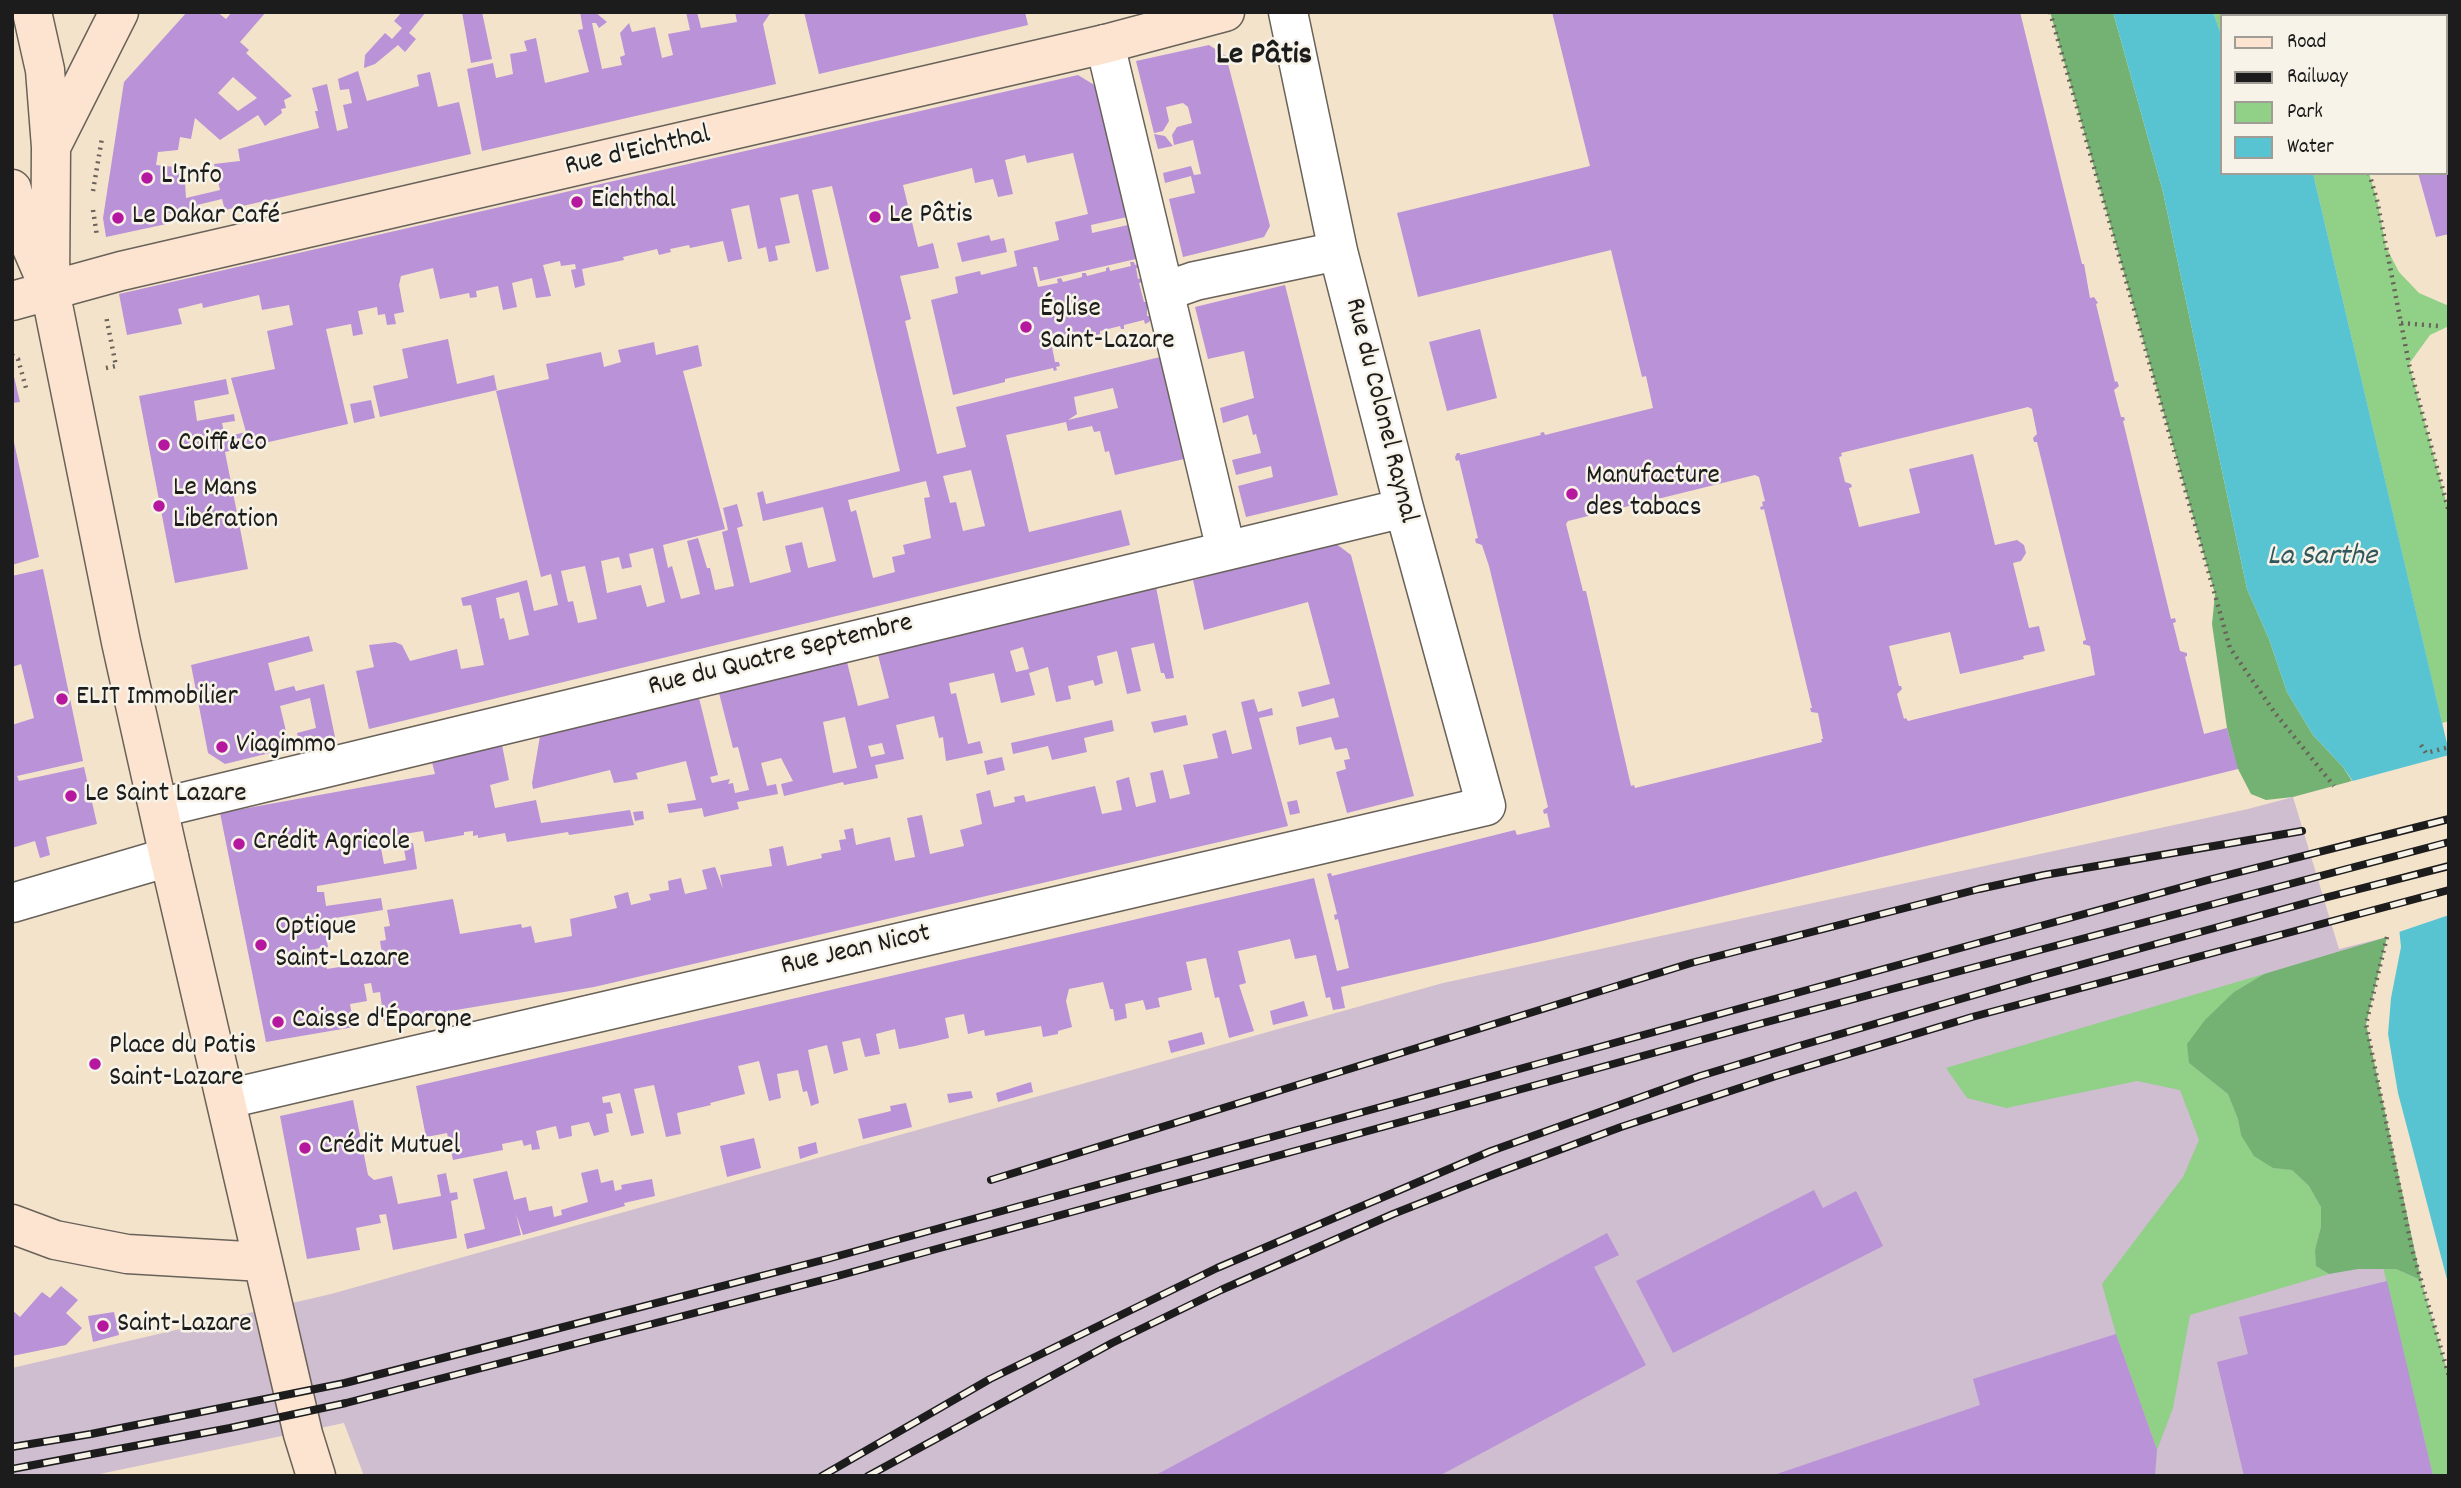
<!DOCTYPE html>
<html>
<head>
<meta charset="utf-8">
<style>
  body { margin:0 }
  #map { position:relative; width:2461px; height:1488px; overflow:hidden; background:#f4e3cb; font-family:Dekko,sans-serif }
  canvas { display:block }
  .frame { position:absolute; inset:0; border:14px solid #1c1c1c; pointer-events:none }
  .legend { position:absolute; left:2220px; top:14px; width:228px; height:161px; box-sizing:border-box; background:#f7f3e8; border:2px solid #9f9d96; margin:0; padding:9px 12px; list-style:none; font-size:21px; color:#1c1c1c }
  .legend li { display:flex; align-items:center; gap:14px; height:35px }
  .legend b { width:35px; border:2px solid #9f9d96 }
</style>
</head>
<body>
<div id="map">
<canvas width="2461" height="1488"></canvas>
<div class="frame"></div>
<ul class="legend">
<li><b style="height:9px;background:#fde4d0"></b>Road</li>
<li><b style="height:9px;background:#1c1c1c"></b>Railway</li>
<li><b style="height:19px;background:#90d087"></b>Park</li>
<li><b style="height:19px;background:#58c4d2"></b>Water</li>
</ul>
</div>
<script>
const ctx = document.querySelector('canvas').getContext('2d');
ctx.lineJoin = 'round';
function fill(path, color) {
  ctx.fillStyle = color;
  ctx.fill(path, 'evenodd');
}
function poly(rows) {
  const path = new Path2D();
  for (const r of rows) {
    path.moveTo(r[0], r[1]);
    for (let i = 2; i < r.length; i += 2) path.lineTo(r[i], r[i + 1]);
  }
  return path;
}
function trace(path, color, width, dash) {
  ctx.strokeStyle = color;
  ctx.lineWidth = width;
  ctx.lineCap = dash ? 'butt' : 'round';
  ctx.setLineDash(dash || []);
  ctx.stroke(path);
}
function drawText(font, color, halo, rows, align = 'center') {
  ctx.font = font + ' Dekko,sans-serif';
  ctx.lineWidth = 5;
  ctx.setLineDash([]);
  ctx.textBaseline = 'middle';
  ctx.strokeStyle = halo;
  ctx.fillStyle = color;
  for (const [text, x, y, turn = 0] of rows) {
    ctx.save();
    ctx.translate(x, y);
    ctx.rotate((+turn || 0) * Math.PI / 180);
    ctx.textAlign = isNaN(turn) ? turn : align;
    if (halo) ctx.strokeText(text, 0, 0);
    ctx.fillText(text, 0, 0);
    ctx.restore();
  }
}
fill(poly([
  [2293,797,2339,949,2387,937,2366,1024,2412,1249,2449,1376,2449,1476,364,1476,344,1423,90,1476,12,1476,12,1368,331,1294,1443,983,2248,809]
]), '#cfbdd0');
fill(poly([
  [2213,12,2290,12,2292,16,2221,16,2221,34],
  [2313,173,2369,173,2377,200,2386,247,2399,272,2419,293,2449,306,2449,326,2430,335,2409,364,2449,512,2449,721,2442,723],
  [2264,974,2234,992,2189,1063,2228,1094,2238,1119,2241,1135,2273,1168,2292,1170,2309,1186,2321,1207,2321,1227,2315,1250,2316,1266,2329,1274,2190,1315,2173,1408,2157,1450,2116,1334,2102,1284,2183,1177,2199,1140,2180,1090,2137,1081,2006,1108,1967,1098,1946,1068],
  [2383,1267,2396,1269,2421,1280,2449,1377,2449,1476,2433,1476]
]), '#90d087');
fill(poly([
  [2050,12,2113,12,2163,192,2247,589,2269,639,2287,692,2313,735,2343,767,2352,781,2293,797,2266,800,2251,794,2237,767,2227,728,2212,624,2215,594],
  [2387,937,2366,1024,2421,1280,2396,1269,2358,1269,2329,1274,2316,1266,2315,1250,2321,1227,2321,1207,2309,1186,2292,1170,2273,1168,2254,1156,2241,1135,2238,1119,2228,1094,2189,1063,2187,1044,2205,1020,2234,992,2264,974]
]), '#74b274');
fill(poly([
  [2113,12,2213,12,2221,34,2221,173,2313,173,2449,752,2449,1287,2398,1093,2388,1034,2391,998,2401,947,2399,928,2357,787,2343,767,2313,735,2287,692,2269,639,2247,589,2163,192]
]), '#58c4d2');
fill(poly([
  [2449,755,2449,915,2396,933,2354,788,2349,782]
]), '#f4e3cb');
fill(poly([
  [187,12,217,12,226,19,232,12,266,12,240,42,249,50,246,53,292,96,284,100,286,108,281,109,282,113,265,126,258,115,220,140,195,118,191,139,180,137,178,150,158,152,156,165,184,168,186,198,220,190,214,164,240,161,238,149,319,128,315,111,318,111,312,88,327,84,337,131,348,128,343,105,352,103,349,89,340,90,338,79,358,71,367,101,419,86,417,75,430,72,438,107,459,102,471,154,225,210,222,199,197,205,197,208,174,214,168,213,171,223,106,237,103,218,124,82],
  [233,77,257,98,238,111,218,93],
  [402,12,426,12,409,33,416,39,405,52,398,45,375,64,364,68,365,55,385,33,392,39,402,28,394,21],
  [462,12,482,12,492,59,471,63],
  [580,12,595,12,607,22,599,28,596,23,592,23,602,69,622,65,620,57,625,55,620,33,629,23,632,32,655,27,662,58,673,55,668,34,690,30,686,12,697,12,701,28,737,22,735,12,771,12,763,24,776,84,482,151,467,69,493,63,496,78,513,74,510,54,527,51,524,41,536,38,545,83,589,72,578,30,583,29],
  [804,12,1025,12,1028,25,819,74],
  [1552,12,2020,12,2082,264,2084,264,2090,298,2094,297,2098,303,2096,304,2115,382,2117,381,2119,386,2114,390,2121,417,2124,417,2125,420,2123,421,2171,619,2175,618,2176,622,2173,623,2180,651,2187,653,2187,656,2185,657,2204,734,2227,728,2238,769,1542,941,1341,987,1345,1008,1333,1010,1330,997,1326,998,1316,955,1295,959,1290,939,1238,951,1246,983,1239,985,1254,1031,1229,1038,1219,997,1215,998,1206,958,1186,962,1192,990,1158,998,1160,1007,1146,1010,1143,1000,1125,1004,1127,1018,1115,1021,1113,1009,1110,1009,1103,982,1069,989,1066,1001,1072,1027,1058,1031,1058,1034,1043,1037,1041,1026,985,1036,984,1030,968,1034,964,1014,945,1018,949,1038,915,1046,899,1049,895,1029,876,1034,880,1054,865,1057,860,1038,842,1042,848,1070,834,1074,827,1045,808,1050,819,1103,811,1106,807,1091,803,1092,798,1070,777,1074,781,1098,769,1101,759,1061,738,1066,745,1094,710,1103,711,1105,677,1113,681,1134,666,1137,654,1085,634,1089,644,1133,631,1136,620,1093,602,1097,603,1103,610,1102,613,1113,606,1114,609,1132,594,1136,589,1122,571,1126,572,1136,559,1139,556,1126,536,1131,540,1149,532,1150,531,1144,524,1146,522,1140,502,1144,503,1150,453,1160,447,1133,426,1137,416,1086,1314,878,1337,971,1349,968,1338,919,1335,920,1334,915,1337,914,1327,874,1331,873,1332,876,1515,830,1517,835,1550,827,1547,813,1544,814,1543,810,1548,807,1489,566,1482,545,1476,543,1475,539,1478,538,1459,460,1456,461,1455,457,1457,453,1460,453,1460,455,1541,435,1540,433,1544,432,1545,435,1653,408,1646,376,1642,377,1611,250,1418,297,1397,213,1590,166],
  [2028,407,2032,409,2037,434,2033,438,2034,442,2037,442,2086,640,2083,641,2083,644,2090,646,2095,675,1908,721,1906,718,1904,719,1897,694,1902,689,1901,686,1899,686,1889,646,1950,632,1960,674,2024,659,2023,656,2045,651,2039,626,2029,628,2013,563,2021,561,2026,553,2024,545,2017,540,1995,545,1973,454,1909,469,1920,513,1859,527,1849,488,1852,487,1851,484,1845,482,1839,457,1842,456,1841,453],
  [1755,475,1759,477,1765,501,1762,502,1763,506,1760,507,1761,510,1764,509,1812,708,1810,708,1811,712,1818,713,1823,739,1821,739,1822,742,1635,788,1634,785,1631,786,1586,591,1583,591,1566,524,1568,521],
  [2447,12,2449,234,2436,237,2418,173,2445,173,2445,16,2438,15],
  [1209,45,1226,56,1270,226,1264,237,1183,257,1169,199,1195,193,1191,176,1165,183,1163,173,1191,166,1194,175,1201,174,1193,140,1174,145,1172,135,1177,127,1192,123,1188,107,1183,103,1166,107,1169,121,1163,131,1154,133,1136,61],
  [1078,75,1096,86,1127,217,1091,225,1092,233,1128,225,1136,259,1040,281,1037,267,1033,267,1038,287,1058,283,1057,279,1061,278,1063,282,1082,277,1082,273,1086,273,1087,276,1106,271,1106,268,1109,267,1110,271,1131,266,1130,262,1134,262,1135,265,1138,264,1139,268,1136,268,1138,279,1141,278,1142,282,1139,283,1144,302,1147,302,1147,316,1150,316,1151,319,1149,322,1145,324,1144,320,1124,325,1124,329,1121,329,1120,326,1100,331,1100,334,1096,335,1096,332,1076,337,1076,340,1072,341,1071,338,1051,342,1055,362,1059,362,1060,366,1056,367,1057,370,1054,371,1053,368,1005,379,1005,382,953,395,931,300,958,293,955,277,980,271,981,275,1017,266,1014,251,1059,240,1055,222,1088,214,1073,153,1027,163,1025,155,1005,160,1013,194,998,197,993,179,975,183,972,168,903,185,918,247,933,243,939,268,900,276,911,319,905,321,937,454,966,447,956,407,1160,357,1184,459,1115,475,1109,451,1105,452,1100,431,1094,432,1092,426,1068,431,1066,422,1006,435,1029,532,1121,510,1130,545,369,729,356,671,374,667,369,645,395,642,402,645,410,661,457,649,461,669,484,665,471,605,463,606,461,598,527,580,534,611,558,605,551,574,541,577,496,391,549,379,546,364,601,352,604,367,621,362,618,350,654,342,656,355,698,345,702,366,683,371,725,529,663,545,668,568,672,566,681,599,700,594,687,541,698,538,707,568,710,568,715,590,734,586,722,532,728,530,723,508,737,504,743,526,737,528,750,583,791,572,785,546,802,542,808,568,836,561,823,507,763,521,757,493,763,491,766,504,900,471,832,186,812,190,829,269,816,272,798,194,780,198,790,243,775,246,778,260,769,262,766,247,758,249,749,205,731,209,742,259,728,262,723,241,690,248,689,245,670,249,671,252,659,255,657,249,623,257,624,260,582,269,585,285,575,288,571,270,576,269,575,264,561,266,560,261,543,265,551,296,536,298,532,278,512,283,517,307,503,310,498,286,476,291,477,297,470,298,469,293,440,299,433,268,401,276,399,285,404,312,394,314,396,324,387,325,385,314,378,315,377,307,358,311,363,334,353,336,351,324,326,329,348,424,225,452,248,569,175,583,139,396,226,379,229,394,194,401,197,421,234,414,235,421,222,423,225,437,246,432,231,378,275,369,267,331,293,325,289,305,262,310,259,295,203,308,202,303,178,309,182,324,127,335,119,294],
  [1113,388,1118,408,1068,420,1077,414,1074,397],
  [971,470,985,526,963,531,956,502,950,503,943,476],
  [926,481,930,497,924,498,931,538,903,545,905,554,892,557,895,572,873,578,856,510,851,512,848,500],
  [653,548,665,602,647,607,641,585,607,593,601,561,619,557,622,569,632,567,629,554],
  [585,566,597,619,578,623,573,601,568,602,561,571],
  [519,592,529,635,509,640,504,618,500,619,496,598],
  [1154,134,1165,136,1173,146,1158,149],
  [989,235,991,241,1004,238,1007,252,962,262,957,243],
  [1285,285,1338,495,1246,517,1238,486,1273,477,1271,466,1236,475,1232,460,1261,453,1256,434,1253,435,1248,415,1223,423,1220,408,1254,398,1244,351,1208,359,1195,307],
  [1480,329,1497,398,1447,411,1429,342],
  [448,339,457,384,494,375,497,390,380,417,373,386,408,378,402,349],
  [12,368,20,402,12,403],
  [371,400,375,418,354,423,350,404],
  [12,433,39,557,12,565],
  [1335,543,1351,555,1414,796,1347,813,1336,772,1346,769,1344,760,1350,759,1347,748,1335,750,1331,737,1299,745,1296,727,1339,717,1334,698,1302,707,1298,692,1330,684,1308,602,1204,630,1193,580],
  [43,569,83,761,17,776,19,781,84,767,97,824,46,837,50,855,40,858,35,841,12,848,12,725,34,718,21,664,12,667,12,576],
  [1156,587,1174,678,1166,679,1164,673,1161,673,1154,643,1131,648,1141,691,1127,694,1117,651,1097,656,1103,683,1095,686,1093,680,1068,686,1071,699,1056,702,1048,667,1029,673,1035,695,1001,703,994,673,949,683,951,694,956,693,968,744,980,741,983,753,946,761,943,737,939,738,934,716,896,725,904,759,875,765,878,778,844,785,843,782,784,796,781,784,793,781,781,758,761,763,767,786,776,784,778,794,737,802,739,809,704,817,702,808,669,813,667,804,696,800,686,761,636,773,638,779,614,783,610,770,533,789,532,783,540,736,699,698,718,775,710,777,712,783,730,779,728,784,733,783,735,793,749,790,738,747,733,748,719,693,847,662,858,706,889,698,878,655],
  [1023,647,1029,669,1016,672,1010,651],
  [845,717,857,768,833,773,823,722],
  [882,743,885,754,871,757,868,746],
  [309,636,313,651,268,663,275,691,294,686,296,691,324,684,335,737,300,746,297,733,316,728,310,698,280,706,290,748,225,764,208,753,191,665],
  [1254,699,1258,712,1272,708,1273,715,1259,718,1288,826,594,987,384,1022,380,992,373,993,371,983,364,984,367,1001,350,1004,354,1027,266,1042,220,813,435,774,432,762,502,745,509,780,490,785,495,808,536,800,541,823,630,810,634,825,569,835,568,832,507,842,505,833,478,838,478,835,473,836,473,831,464,832,464,835,425,842,423,831,379,838,384,864,406,860,403,844,413,843,417,869,317,886,317,892,324,892,326,906,381,898,383,910,323,920,328,947,315,949,318,966,326,964,327,969,383,960,380,941,386,940,384,927,390,926,387,910,453,899,460,934,521,924,522,928,531,926,535,943,572,936,570,919,617,908,614,896,628,892,631,905,651,900,649,894,669,890,668,881,681,878,685,894,707,889,702,870,715,867,723,889,720,875,772,866,769,849,783,846,787,866,822,858,821,854,841,850,839,840,846,839,844,830,853,828,856,845,890,837,895,861,915,857,907,818,922,815,930,854,964,846,960,830,982,824,976,794,990,790,994,807,1015,802,1014,797,1024,795,1026,802,1095,786,1102,814,1122,810,1116,781,1129,777,1136,807,1156,802,1150,773,1163,770,1170,799,1190,794,1183,765,1218,758,1212,734,1226,730,1232,754,1252,749,1241,702],
  [1186,715,1188,725,1154,733,1151,722],
  [1112,720,1114,731,1084,738,1087,752,1052,760,1048,746,1013,754,1011,743],
  [1002,757,1005,770,987,775,984,761],
  [1297,800,1300,813,1290,815,1287,802],
  [643,811,644,819,635,821,633,812],
  [1304,1001,1308,1016,1273,1025,1270,1011],
  [1202,1032,1205,1044,1171,1053,1168,1041],
  [1031,1082,1033,1092,998,1102,996,1093],
  [971,1091,973,1098,949,1103,947,1094],
  [353,1100,368,1175,374,1180,392,1176,398,1204,441,1196,437,1175,446,1173,450,1193,457,1192,458,1199,451,1201,457,1238,393,1250,386,1214,379,1215,381,1223,356,1228,360,1250,307,1259,280,1116],
  [906,1103,912,1127,863,1139,858,1119,891,1111,890,1106],
  [754,1138,761,1168,727,1177,720,1146],
  [816,1142,818,1153,800,1159,798,1147],
  [598,1169,601,1183,613,1180,615,1191,622,1189,621,1185,652,1179,655,1196,624,1203,625,1206,523,1235,516,1214,521,1235,467,1249,464,1234,485,1229,473,1179,507,1171,514,1200,526,1197,529,1211,552,1206,554,1217,562,1215,561,1210,588,1202,581,1173],
  [1814,1190,1823,1208,1856,1191,1883,1246,1673,1353,1636,1281],
  [1607,1233,1619,1255,1594,1267,1646,1365,1439,1476,1154,1476],
  [2387,1281,2433,1476,2244,1476,2217,1362,2248,1354,2239,1317],
  [61,1286,78,1300,66,1313,82,1328,66,1345,12,1356,12,1310,20,1317,42,1292,50,1298],
  [114,1312,119,1335,93,1342,88,1316],
  [2116,1334,2157,1450,2155,1476,1771,1476,1980,1405,1973,1379]
]), '#b992d7');
const street = poly([
  [1105,44,1226,550],
  [1166,291,1195,281,1338,251],
  [159,808,1404,508],
  [12,903,169,857],
  [227,1099,1486,806,1404,508,1338,251,1288,12]
]);
const secondary = poly([
  [32,12,45,70,51,147,50,290,121,642,169,857,303,1434,316,1476],
  [51,147,119,12],
  [12,189,18,216,44,276],
  [12,301,121,271,1105,44,1225,12],
  [12,1224,55,1240,127,1254,263,1262]
]);
trace(street, '#686259', 41);
trace(secondary, '#686259', 41);
trace(poly([
  [2050,12,2230,648,2275,713,2334,786],
  [2290,12,2292,16],
  [2369,173,2377,200,2409,364,2449,512],
  [93,191,102,138],
  [93,210,97,236],
  [2401,323,2438,326],
  [12,355,18,359,26,388,30,387],
  [106,368,116,366,106,316],
  [2421,745,2426,753,2449,747],
  [2387,937,2366,1024,2412,1249,2449,1376]
]), '#686259', 4.5, [2, 5]);
trace(street, '#fff', 38);
trace(secondary, '#fde4d0', 38);
const rail = poly([
  [991,1180,1691,963,1979,889,2044,875,2302,831],
  [12,1447,91,1434,345,1383,513,1340,827,1259,2208,880,2449,819],
  [12,1469,230,1428,346,1403,834,1277,1763,1023,2449,842],
  [822,1476,990,1379,1217,1268,1491,1151,1700,1076,1799,1046,2036,977,2324,898,2449,866],
  [868,1476,1112,1343,1221,1290,1393,1214,1497,1173,1621,1127,1776,1076,1972,1017,2449,890]
]);
trace(rail, '#1c1c1c', 8);
trace(rail, '#f7f3e8', 5, [16]);
for (const [x, y, r, color] of [
  [147,178,7,"#b5179e"],
  [577,202,7,"#b5179e"],
  [875,217,7,"#b5179e"],
  [118,218,7,"#b5179e"],
  [1026,327,7,"#b5179e"],
  [164,445,7,"#b5179e"],
  [1572,494,7,"#b5179e"],
  [159,506,7,"#b5179e"],
  [62,699,7,"#b5179e"],
  [222,747,7,"#b5179e"],
  [71,796,7,"#b5179e"],
  [239,844,7,"#b5179e"],
  [261,945,7,"#b5179e"],
  [278,1022,7,"#b5179e"],
  [95,1064,7,"#b5179e"],
  [305,1148,7,"#b5179e"],
  [103,1326,7,"#b5179e"]
]) {
  const dot = new Path2D();
  dot.arc(x, y, r, 0, 2 * Math.PI);
  ctx.fillStyle = color;
  ctx.fill(dot);
  trace(dot, '#f7f3e8', 2.5);
}
drawText('28px', '#1c1c1c', '#f7f3e8', [
  ["Rue d'Eichthal",638,153,-13],
  ["Rue du Colonel Raynal",1379,411,76],
  ["Rue du Quatre Septembre",781,657,-14],
  ["Rue Jean Nicot",856,952,-13]
]);
drawText('28px', '#1c1c1c', '#f7f3e8', [
  ["L'Info",161,178],
  ["Eichthal",591,202],
  ["Le Pâtis",889,217],
  ["Le Dakar Café",132,218],
  ["Église",1040,311],
  ["Saint-Lazare",1040,343],
  ["Coiff&Co",178,445],
  ["Manufacture",1586,478],
  ["des tabacs",1586,510],
  ["Le Mans",173,490],
  ["Libération",173,522],
  ["ELIT Immobilier",76,699],
  ["Viagimmo",236,747],
  ["Le Saint Lazare",85,796],
  ["Crédit Agricole",253,844],
  ["Optique",275,929],
  ["Saint-Lazare",275,961],
  ["Caisse d'Épargne",292,1022],
  ["Place du Patis",109,1048],
  ["Saint-Lazare",109,1080],
  ["Crédit Mutuel",319,1148],
  ["Saint-Lazare",117,1326]
], 'left');
drawText('italic 30px', '#31575c', '#f7f3e8', [
  ["La Sarthe",2322,559]
]);
drawText('bold 32px', '#1c1c1c', '#f7f3e8', [
  ["Le Pâtis",1264,58]
]);
</script>
</body>
</html>
